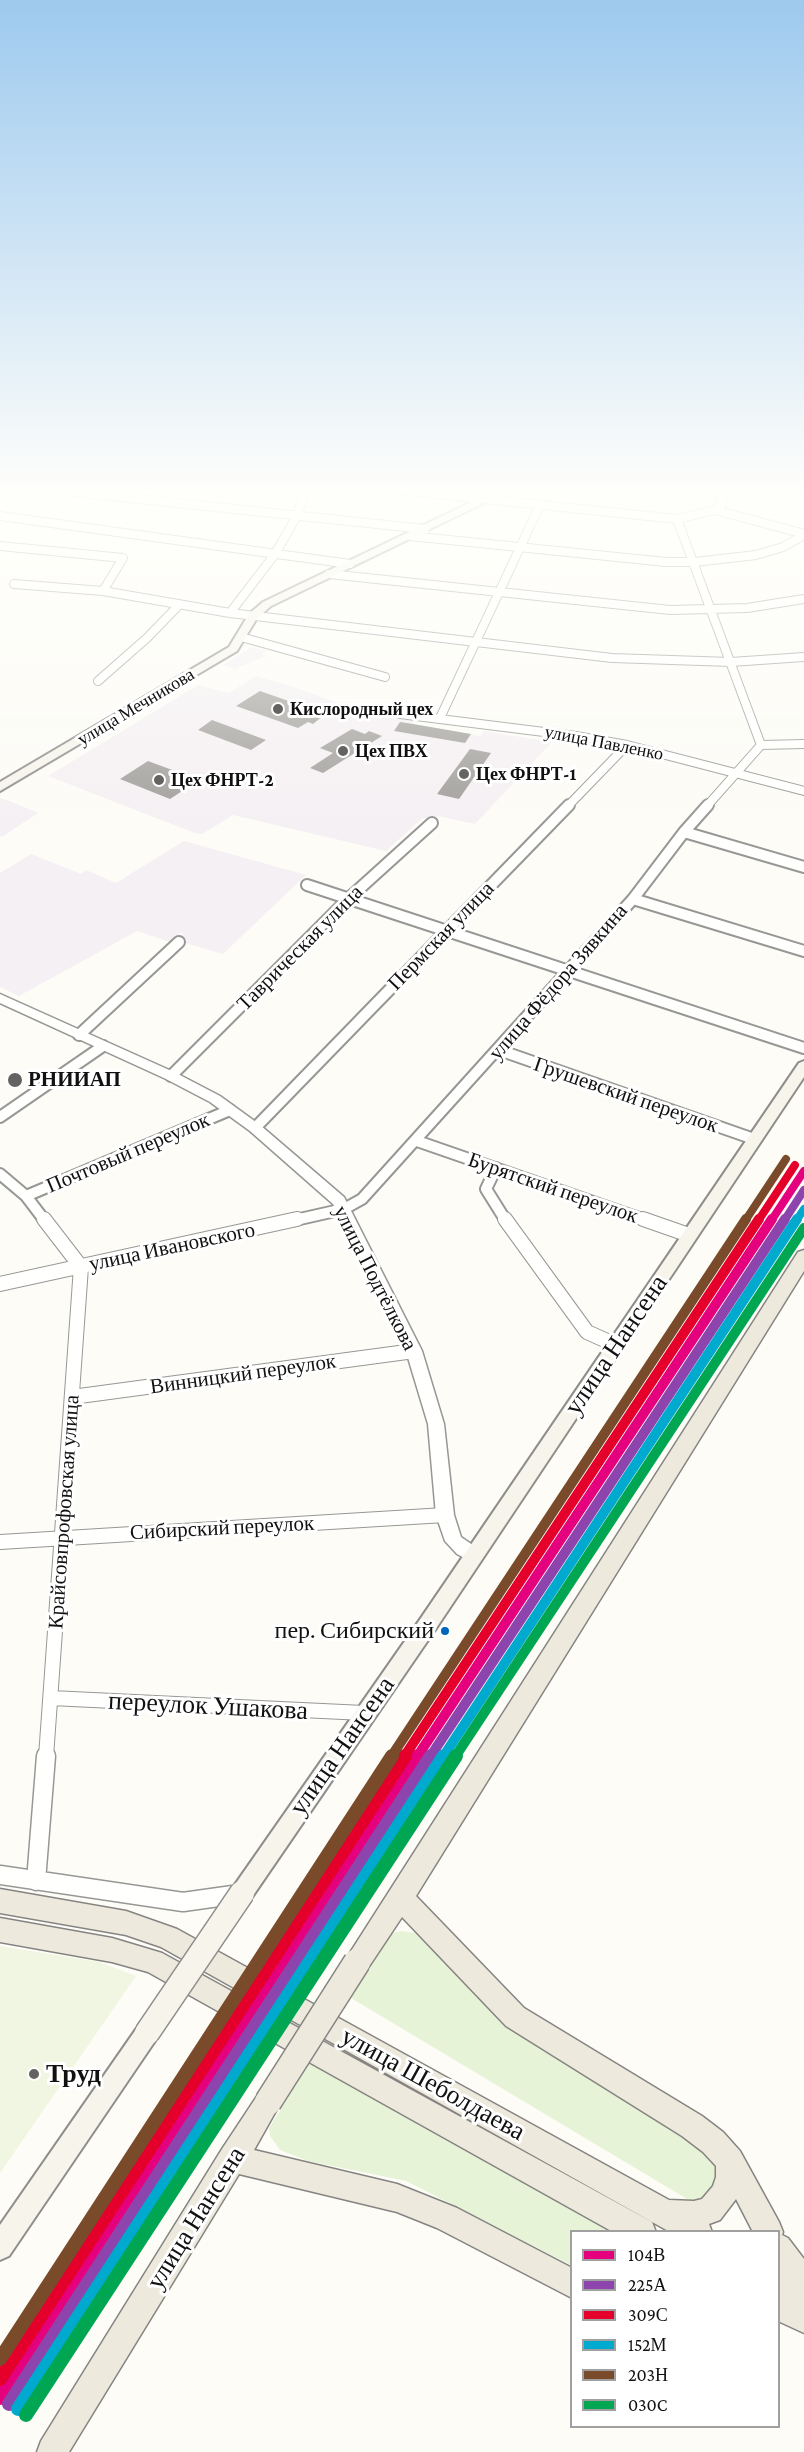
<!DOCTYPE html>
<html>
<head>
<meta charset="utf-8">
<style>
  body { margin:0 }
  #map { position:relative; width:804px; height:2452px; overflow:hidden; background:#fdfcf7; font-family:"Crimson Pro",serif }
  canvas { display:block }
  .legend { position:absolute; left:570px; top:2230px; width:210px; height:198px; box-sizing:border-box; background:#fff; border:2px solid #a0a0a0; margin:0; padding:8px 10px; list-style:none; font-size:18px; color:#111 }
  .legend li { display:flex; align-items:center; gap:12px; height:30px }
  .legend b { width:30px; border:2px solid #a0a0a0 }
</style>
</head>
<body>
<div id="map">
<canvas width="804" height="2452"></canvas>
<ul class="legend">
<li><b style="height:8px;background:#e5007d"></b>104В</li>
<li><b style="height:8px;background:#8e44ad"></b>225А</li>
<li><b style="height:8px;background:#e4002b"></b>309С</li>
<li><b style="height:8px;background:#00a9ce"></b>152М</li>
<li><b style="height:8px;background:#7a4b2a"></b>203Н</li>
<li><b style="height:8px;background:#00a651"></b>030C</li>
</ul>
</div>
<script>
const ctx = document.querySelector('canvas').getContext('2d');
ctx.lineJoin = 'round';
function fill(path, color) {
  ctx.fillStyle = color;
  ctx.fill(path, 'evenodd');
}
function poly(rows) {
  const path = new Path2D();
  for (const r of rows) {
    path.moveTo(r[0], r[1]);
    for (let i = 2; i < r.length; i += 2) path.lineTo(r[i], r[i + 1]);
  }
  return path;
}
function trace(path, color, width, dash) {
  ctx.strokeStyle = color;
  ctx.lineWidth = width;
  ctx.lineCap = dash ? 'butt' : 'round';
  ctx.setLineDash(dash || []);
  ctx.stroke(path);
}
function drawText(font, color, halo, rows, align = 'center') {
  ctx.font = font + ' "Crimson Pro",serif';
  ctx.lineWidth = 6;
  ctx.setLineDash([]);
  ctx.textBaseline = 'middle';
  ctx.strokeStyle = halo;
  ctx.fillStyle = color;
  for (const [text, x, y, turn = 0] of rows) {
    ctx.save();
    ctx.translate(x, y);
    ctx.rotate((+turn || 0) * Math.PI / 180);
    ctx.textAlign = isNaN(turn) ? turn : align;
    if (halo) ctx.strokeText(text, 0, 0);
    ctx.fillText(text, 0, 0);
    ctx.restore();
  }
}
fill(poly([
  [252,647,267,651,262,654,266,656,235,669,223,665],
  [256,676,297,688,357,710,414,721,413,724,481,736,484,731,552,742,475,824,438,816,435,820,423,818,386,851,233,815,202,834,195,833,48,776,198,685,229,693],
  [0,798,7,800,38,813,2,837,0,836],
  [184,841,306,875,223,954,185,943,179,939,184,934,180,933,170,942,137,931,19,996,0,987,0,873,31,854,81,874,86,870,116,883]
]), '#f5f0f3');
fill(poly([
  [401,1931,417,1933,431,1943,500,2019,704,2148,717,2166,716,2185,701,2201,687,2199,351,1998,383,1945,393,1933],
  [315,2055,619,2231,572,2232,571,2265,406,2181,308,2161,280,2150,270,2136,269,2128]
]), '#e7f3d7');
fill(poly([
  [0,1946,99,1962,136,1976,0,2173]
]), '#f0f6e1');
fill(poly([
  [260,691,320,712,317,714,323,716,313,724,308,722,298,728,236,706],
  [212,720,266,740,251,750,198,730],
  [400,722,413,724,471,734,465,743,394,731],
  [352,729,365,734,369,731,382,736,323,773,310,768,333,753,320,748],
  [470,749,491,753,459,799,437,794],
  [148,761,199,780,170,799,120,779]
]), '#a19f9c');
const minorFar3 = poly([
  [6,485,425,529],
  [350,485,677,519,715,510,721,505,722,499,718,492,708,485],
  [718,492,771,485],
  [715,510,804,534],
  [0,516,350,564],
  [677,519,761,745],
  [410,536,666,562,695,562,756,555,783,547,804,535],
  [0,546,123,558,103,591],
  [329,574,670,610,747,608,804,599],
  [14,584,103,591,230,613,612,658,731,662,804,657],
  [230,613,275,554,297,516,307,485],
  [241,637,385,677],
  [98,681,147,638,179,605],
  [400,714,576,736,627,745,804,791],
  [440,718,540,505],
  [761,745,804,744],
  [568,806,627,745],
  [707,806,761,745]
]);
const minorFar2 = poly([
  [684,832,804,867],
  [307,885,804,1048],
  [633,899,804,951],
  [79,1035,179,942],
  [499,1050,754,1139],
  [171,1076,348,899,432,823],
  [0,1117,103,1046],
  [255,1128,569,805],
  [417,1141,648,1221],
  [496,1168,486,1189,506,1221],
  [0,1174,26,1196,45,1221],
  [26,1196,230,1110],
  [291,1221,344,1209,362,1199,633,899,684,832,708,805]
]);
const minorFar1 = poly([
  [44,1219,81,1267,46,1757],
  [505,1219,587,1332,616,1345],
  [643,1219,689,1235],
  [0,1284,297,1219],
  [72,1397,414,1351],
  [0,1542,445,1515],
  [51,1698,364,1713]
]);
const minor = poly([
  [0,1875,183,1902,240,1894],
  [36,1881,46,1756]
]);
const tertiary = poly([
  [0,994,176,1073,220,1096,260,1125,344,1197,422,1351,444,1424,454,1515,461,1537,480,1550,483,1555,480,1560,474,1562,468,1560,457,1554,445,1541,436,1515,428,1424,406,1351,333,1204,250,1131,210,1102,166,1079,0,1003,0,994]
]);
const secondary = poly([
  [507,485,521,485,271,606,257,618,237,651,0,791,0,782,229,647,249,614,263,602,507,485],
  [804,1061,804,1077,435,1630,250,1900,242,1903,234,1900,231,1893,234,1886,421,1618,799,1063,804,1061],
  [147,2021,155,2025,159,2033,155,2041,9,2256,0,2260,0,2225,139,2025,147,2021]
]);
const primary = poly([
  [804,1250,804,1271,416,1896,524,2008,702,2116,723,2132,740,2151,779,2222,783,2232,782,2235,788,2238,804,2259,804,2333,778,2321,778,2232,753,2232,736,2199,720,2220,709,2224,712,2232,670,2232,161,1947,126,1935,0,1913,0,1889,126,1911,177,1929,669,2200,694,2201,702,2199,713,2186,716,2177,716,2166,703,2152,682,2136,506,2026,402,1917,366,1971,357,1974,348,1971,344,1962,798,1252,804,1250],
  [0,1918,112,1938,162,1953,652,2222,656,2232,613,2232,148,1972,112,1962,0,1942,0,1918],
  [268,2089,277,2093,281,2102,254,2150,397,2184,457,2208,572,2268,572,2298,437,2228,397,2212,239,2174,69,2452,37,2452,41,2441,222,2149,259,2093,268,2089]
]);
trace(minorFar3, '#979795', 10);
trace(minorFar2, '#979795', 14);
trace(minorFar1, '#979795', 16);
trace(minor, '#979795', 21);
trace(tertiary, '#979795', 3);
trace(secondary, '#8e8d8b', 4);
trace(primary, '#858482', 3);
trace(minorFar3, '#fffffe', 8);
trace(minorFar2, '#fffffe', 10);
trace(minorFar1, '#fffffe', 14);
trace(minor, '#fffffe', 18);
fill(tertiary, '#fffffe');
fill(secondary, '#f6f4eb');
fill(primary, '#ede9dc');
const secondaryBridge = poly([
  [147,2033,242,1893]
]);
const primaryBridge = poly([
  [268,2102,357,1962]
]);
trace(secondaryBridge, '#8e8d8b', 27, []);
trace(primaryBridge, '#858482', 29, []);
trace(secondaryBridge, '#f6f4eb', 24);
trace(primaryBridge, '#ede9dc', 26);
trace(poly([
  [771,1221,804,1171]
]), '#e5007d', 8);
trace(poly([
  [417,1757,772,1219]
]), '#e5007d', 10);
trace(poly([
  [0,2398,418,1756]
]), '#e5007d', 14);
trace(poly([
  [784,1221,804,1190]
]), '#8e44ad', 8);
trace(poly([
  [430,1757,785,1219]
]), '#8e44ad', 10);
trace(poly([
  [9,2404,431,1756]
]), '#8e44ad', 14);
trace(poly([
  [758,1221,795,1165]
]), '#e4002b', 8);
trace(poly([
  [404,1757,759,1219]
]), '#e4002b', 10);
trace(poly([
  [0,2379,405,1756]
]), '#e4002b', 14);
trace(poly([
  [796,1221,804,1209]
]), '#00a9ce', 8);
trace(poly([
  [443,1757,797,1219]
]), '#00a9ce', 10);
trace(poly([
  [18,2409,444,1756]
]), '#00a9ce', 14);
trace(poly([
  [745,1221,786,1159]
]), '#7a4b2a', 8);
trace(poly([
  [391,1757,746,1219]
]), '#7a4b2a', 10);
trace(poly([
  [0,2359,392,1756]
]), '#7a4b2a', 14);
trace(poly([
  [455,1757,804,1228]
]), '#00a651', 10);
trace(poly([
  [26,2415,456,1756]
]), '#00a651', 14);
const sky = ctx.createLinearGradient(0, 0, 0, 829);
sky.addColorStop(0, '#9dc9ee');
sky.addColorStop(0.59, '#fefefb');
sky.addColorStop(1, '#fefefb00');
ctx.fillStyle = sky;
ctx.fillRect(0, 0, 804, 829);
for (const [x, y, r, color] of [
  [278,709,6,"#646362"],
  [343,751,6,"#646362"],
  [464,774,6,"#646362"],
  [159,780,6,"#646362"],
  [15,1080,8,"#646362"],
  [445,1631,5,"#0065bd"],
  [34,2074,6,"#646362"]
]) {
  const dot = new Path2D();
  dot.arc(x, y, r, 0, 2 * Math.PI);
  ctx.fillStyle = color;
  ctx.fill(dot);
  trace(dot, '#fff', 2);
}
drawText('18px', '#111', '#fff', [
  ["улица Мечникова",136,707,-31],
  ["улица Павленко",604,743,11]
]);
drawText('bold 18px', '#111', '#fff', [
  ["Кислородный цех",290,709],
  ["Цех ПВХ",355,751],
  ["Цех ФНРТ-1",476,774],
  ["Цех ФНРТ-2",171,780]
], 'left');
drawText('21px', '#111', '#fff', [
  ["Пермская улица",441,936,-46],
  ["Таврическая улица",300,948,-45],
  ["улица Фёдора Зявкина",558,982,-49],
  ["Грушевский переулок",626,1095,19],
  ["Почтовый переулок",128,1153,-23],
  ["Бурятский переулок",553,1188,19],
  ["улица Ивановского",172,1247,-12],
  ["улица Подтёлкова",375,1278,63],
  ["Винницкий переулок",243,1374,-8],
  ["Крайсовпрофовская улица",64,1512,-86],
  ["Сибирский переулок",222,1528,-3]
]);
drawText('bold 21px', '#111', '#fff', [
  ["РНИИАП",28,1080]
], 'left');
drawText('24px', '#111', '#fff', [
  ["пер. Сибирский",434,1631]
], 'right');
drawText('26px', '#111', '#fff', [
  ["улица Нансена",616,1345,-56],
  ["переулок Ушакова",208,1706,3],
  ["улица Нансена",342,1746,-55],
  ["улица Шеболдаева",433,2084,29],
  ["улица Нансена",196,2218,-58]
]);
drawText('bold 26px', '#111', '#fff', [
  ["Труд",46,2074]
], 'left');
</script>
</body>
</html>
